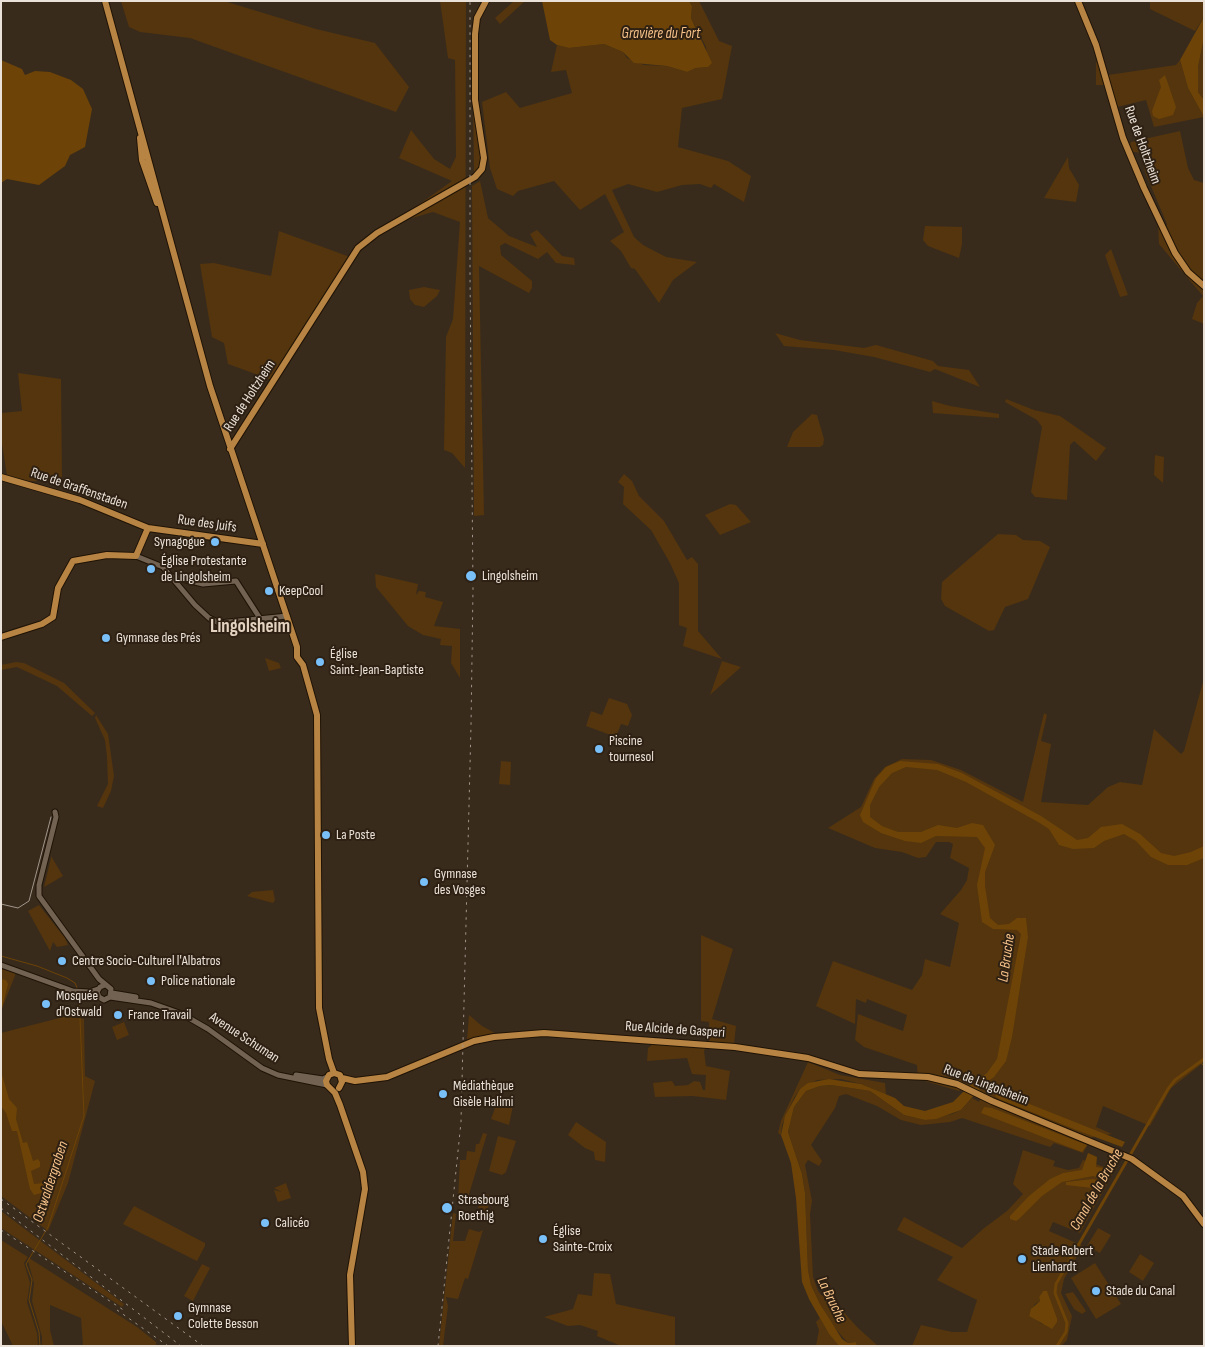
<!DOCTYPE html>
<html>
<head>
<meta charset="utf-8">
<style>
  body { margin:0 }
  #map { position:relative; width:1205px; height:1347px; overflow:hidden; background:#382b1c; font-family:"Sofia Sans Condensed",sans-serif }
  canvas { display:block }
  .frame { position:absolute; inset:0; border:2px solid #eae1d8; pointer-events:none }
</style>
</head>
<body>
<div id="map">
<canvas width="1205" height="1347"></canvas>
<div class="frame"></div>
</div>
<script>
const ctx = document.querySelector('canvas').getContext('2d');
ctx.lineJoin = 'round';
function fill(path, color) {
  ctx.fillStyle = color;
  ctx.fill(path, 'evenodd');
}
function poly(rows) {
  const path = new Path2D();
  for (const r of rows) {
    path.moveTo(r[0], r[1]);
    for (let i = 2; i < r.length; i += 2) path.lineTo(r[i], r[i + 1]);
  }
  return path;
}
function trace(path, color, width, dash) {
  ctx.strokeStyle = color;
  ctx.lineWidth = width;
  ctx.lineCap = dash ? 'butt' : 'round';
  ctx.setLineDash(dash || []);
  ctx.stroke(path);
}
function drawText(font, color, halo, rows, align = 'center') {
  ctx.font = font + ' "Sofia Sans Condensed",sans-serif';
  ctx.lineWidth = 4;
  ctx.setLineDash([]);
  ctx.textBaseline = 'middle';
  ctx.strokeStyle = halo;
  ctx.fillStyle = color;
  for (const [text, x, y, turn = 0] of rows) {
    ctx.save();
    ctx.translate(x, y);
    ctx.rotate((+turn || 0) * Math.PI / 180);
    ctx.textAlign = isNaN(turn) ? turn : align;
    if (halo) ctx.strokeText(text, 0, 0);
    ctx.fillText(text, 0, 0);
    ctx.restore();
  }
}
fill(poly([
  [121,1,224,1,316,29,375,43,409,87,396,112,190,38,140,32,129,27],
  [440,1,466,1,465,468,452,453,444,450,446,337,453,319,460,222,433,212,412,218,407,213,452,181,399,158,411,130,434,159,450,169,456,157,455,60,448,58],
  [514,1,525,1,500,24,495,18],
  [689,1,699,1,719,41,732,46,722,99,682,108,678,147,728,161,751,176,744,202,714,184,711,188,700,184,682,185,657,192,628,184,612,190,634,237,643,245,666,257,697,262,673,280,659,303,635,269,631,268,621,251,610,241,624,232,605,194,580,210,554,181,518,191,513,196,497,189,490,168,482,102,506,92,520,108,572,93,566,70,551,72,557,45,569,48,604,44,623,52,627,58,644,65,667,66,687,72,696,68,708,67,706,47,691,18,692,6],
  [1150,1,1204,1,1204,17,1195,31,1150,9],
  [1204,38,1204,100,1198,92,1198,67],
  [1180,60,1188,88,1204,117,1154,127,1146,100,1113,108,1108,75,1176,65],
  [1096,62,1099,63,1106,85,1096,85],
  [473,102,481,161,480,168,474,173],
  [1180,131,1188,168,1194,180,1204,183,1204,324,1192,319,1197,303,1203,296,1159,244,1158,224,1166,227,1167,224,1145,172,1141,153,1128,151,1131,142],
  [1068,157,1069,168,1079,185,1076,202,1044,198],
  [480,181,488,218,509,236,537,247,530,234,537,230,562,256,574,258,575,265,556,263,547,252,538,259,505,243,500,246,501,255,532,281,532,288,529,293,479,266,484,515,474,516,472,186],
  [925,226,962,227,962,244,959,258,928,246,923,240],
  [279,231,350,257,272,380,228,364,224,343,212,337,200,264,214,263,271,276],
  [1111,249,1128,295,1120,297,1105,255],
  [424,287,440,290,437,296,424,307,415,305,410,299,409,290],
  [775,333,800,340,864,348,876,345,933,361,938,366,969,370,980,387,935,369,930,372,874,357,834,350,784,346],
  [18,373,61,379,62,478,53,479,53,481,28,481,7,476,1,437,1,413,22,411],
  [1006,399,1034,410,1060,416,1106,448,1096,461,1074,441,1070,445,1067,500,1035,497,1031,492,1042,427,1037,420,1005,402],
  [932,401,950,406,999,414,999,418,933,413],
  [812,414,817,415,824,439,823,445,820,447,787,447,793,432],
  [1155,455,1164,457,1163,483,1154,475],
  [624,474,632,481,639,496,664,521,687,560,692,557,698,564,698,631,722,659,683,646,687,628,679,625,679,583,670,563,651,530,623,504,624,487,618,482],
  [730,504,736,505,751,522,720,535,705,515],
  [998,534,1016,535,1023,540,1040,541,1050,547,1028,599,1005,607,994,630,989,631,945,606,941,599,942,582],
  [375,574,418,584,416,595,419,591,426,592,425,597,443,602,434,626,460,629,460,678,451,663,452,646,440,645,441,639,423,635,408,626,376,587],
  [265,658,279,663,281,668,269,671],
  [722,661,741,667,710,695],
  [16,662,24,663,64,683,95,713,92,716,57,686,17,667,1,670,1,665],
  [1204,678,1204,1062,1171,1088,1150,1126,1103,1106,1096,1127,1112,1134,1092,1137,1083,1153,1054,1143,1050,1147,962,1118,950,1122,921,1125,901,1120,877,1106,846,1094,839,1096,835,1108,811,1145,822,1161,819,1166,808,1160,805,1165,812,1201,810,1214,813,1277,818,1291,821,1295,830,1297,857,1327,878,1346,857,1346,856,1342,848,1343,833,1326,820,1304,811,1285,808,1270,805,1193,802,1174,788,1132,794,1107,806,1091,820,1086,831,1085,870,1091,904,1115,926,1120,952,1114,961,1110,972,1098,979,1102,982,1094,965,1085,959,1091,918,1079,917,1065,864,1047,855,1040,858,1014,903,1031,907,1015,867,999,866,1003,856,999,855,1024,816,1006,833,961,912,990,922,975,925,959,950,967,959,923,940,914,961,890,967,880,969,868,950,858,953,844,949,842,936,842,926,857,918,858,902,852,875,848,828,828,861,807,874,779,885,767,902,759,931,760,961,770,1023,802,1044,713,1047,715,1041,741,1051,744,1041,802,1088,805,1108,787,1120,782,1142,785,1154,729,1181,754,1184,751],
  [609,698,627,704,632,715,628,726,621,724,616,737,586,726,591,711,602,715],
  [96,715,108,734,114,776,111,791,103,808,97,806,108,784,107,757,105,740,95,718],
  [501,761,511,762,510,785,499,784],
  [51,856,63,876,44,887,51,858],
  [273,890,275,900,273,903,247,896,252,892],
  [39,905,65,938,68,945,57,947,53,942,50,951,28,911],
  [701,935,733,949,712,1019,736,1026,734,1044,709,1042,704,1051,706,1066,730,1071,726,1100,693,1096,655,1097,653,1083,672,1081,675,1086,688,1085,694,1081,700,1082,703,1090,705,1090,706,1075,692,1074,687,1058,647,1061,648,1048,661,1038,709,1042,709,1022,701,1021],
  [1,969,16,973,1,1011],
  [469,1015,482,1026,495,1033,467,1040],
  [67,1016,84,1019,85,1076,95,1081,68,1183,48,1231,1,1196,1,1033],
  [124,1022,129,1035,117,1040,112,1027],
  [808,1062,840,1075,885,1083,886,1095,861,1084,841,1079,817,1080,800,1089,794,1098,782,1125,781,1135,778,1133,781,1121],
  [499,1097,514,1101,509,1125,491,1119],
  [576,1122,606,1142,605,1162,595,1160,594,1152,585,1148,568,1135],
  [483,1133,487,1134,467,1201,458,1200,460,1160,466,1160,467,1151,475,1152,476,1144,479,1144],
  [498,1136,516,1141,506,1172,502,1175,489,1171],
  [1023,1150,1052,1160,1055,1161,1053,1166,1068,1170,1079,1168,1083,1160,1104,1167,1111,1154,1121,1159,1080,1233,1053,1222,1049,1231,1083,1246,1064,1279,1061,1293,1072,1316,1067,1340,1061,1346,912,1346,921,1325,952,1332,967,1332,977,1300,937,1280,953,1257,897,1230,904,1217,962,1248,983,1229,1007,1211,1023,1194,1013,1184],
  [1043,1291,1047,1292,1057,1318,1042,1324,1029,1315,1035,1304,1040,1301,1039,1297],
  [286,1183,291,1198,278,1202,274,1190,282,1192,274,1188],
  [483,1193,491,1196,487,1211,478,1208],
  [134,1206,205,1243,205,1246,197,1261,123,1224],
  [1,1211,124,1304,122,1307,1,1228],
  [453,1213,456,1214,453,1241,465,1241,469,1229,479,1232,483,1230,468,1279,465,1278,458,1299,446,1297,448,1306,443,1346,439,1346],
  [1098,1228,1111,1235,1100,1253,1087,1246],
  [1,1240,28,1257,24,1263,30,1283,27,1302,37,1333,38,1346,13,1346,1,1321],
  [1140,1254,1154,1263,1143,1281,1129,1272],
  [29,1258,137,1327,156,1342,156,1346,83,1346,81,1318,50,1305,50,1330,54,1346,42,1346,42,1337,32,1301,34,1283,28,1261],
  [1095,1263,1121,1304,1096,1319,1071,1278],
  [202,1264,210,1268,193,1301,184,1296],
  [594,1273,610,1274,616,1304,675,1317,675,1346,621,1346,597,1336,598,1331,580,1325,568,1326,544,1317,573,1309,578,1294,592,1296],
  [1073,1292,1086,1311,1082,1314,1074,1309,1065,1294],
  [820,1318,829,1334,839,1346,816,1346,819,1330,816,1322]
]), '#54350d');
fill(poly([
  [542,1,689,1,692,6,691,18,712,63,708,67,696,68,687,72,667,66,634,63,623,52,604,44,569,48,557,45,550,40],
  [1204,17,1204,38,1198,67,1198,92,1204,100,1204,117,1188,88,1180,60],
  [1,60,22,69,25,75,35,71,50,72,71,80,83,89,92,109,85,147,70,155,65,166,39,185,7,179,1,183],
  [1165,75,1176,107,1173,115,1159,119,1153,116,1152,111,1161,87,1159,80],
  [900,761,938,764,962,773,1041,816,1077,840,1088,838,1101,827,1122,824,1140,834,1161,853,1174,856,1191,852,1204,846,1204,858,1187,865,1168,865,1151,857,1136,841,1124,834,1104,841,1094,848,1073,849,1059,845,1049,829,1038,822,966,782,937,770,906,767,892,773,879,787,870,805,870,817,882,826,898,832,921,832,938,825,957,828,972,823,983,825,995,845,985,872,985,886,990,918,998,925,1009,924,1017,918,1026,918,1028,937,1012,1037,1006,1061,994,1077,985,1083,961,1110,936,1119,925,1120,904,1115,870,1091,831,1085,820,1086,806,1091,794,1107,788,1132,802,1174,805,1193,808,1270,811,1285,820,1304,842,1339,848,1343,856,1342,857,1346,839,1346,829,1334,809,1299,802,1282,796,1198,791,1163,781,1135,785,1116,800,1089,808,1083,829,1079,861,1084,895,1098,904,1106,925,1111,953,1102,968,1087,987,1073,997,1059,1021,934,1017,930,993,929,982,922,977,885,985,848,977,837,936,836,921,843,905,841,881,833,863,822,860,815,876,778,886,767],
  [1,979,6,980,8,984,1,1012],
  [1,1071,9,1099,17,1108,16,1119,23,1143,27,1142,33,1161,38,1159,40,1162,40,1167,31,1171,34,1184,44,1183,45,1192,34,1195,30,1189,17,1131,12,1131,6,1113,1,1106],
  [997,1092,1002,1093,1125,1142,1122,1147,1079,1131,999,1099,995,1096],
  [984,1107,992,1108,1087,1145,1082,1152,1066,1146,981,1113],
  [1088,1153,1097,1157,1096,1167,1111,1169,1109,1176,1104,1179,1093,1176,1062,1182,1042,1196,1019,1219,1016,1221,1010,1219,1010,1216,1029,1196,1050,1179,1063,1173,1082,1170],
  [1093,1179,1105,1182,1101,1189,1066,1185,1066,1182],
  [1043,1291,1047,1291,1057,1318,1057,1322,1052,1329,1029,1316,1031,1309,1040,1301,1039,1297]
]), '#6d4307');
trace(poly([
  [1,956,37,966,67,978,75,983,78,990],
  [1200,1062,1204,1066],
  [40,1346,39,1332,29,1300,32,1280,26,1264,48,1227,84,1116,79,994]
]), '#6d4307', 1);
trace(poly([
  [1057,1346,1066,1332,1067,1323,1055,1293,1056,1284,1168,1089,1175,1080,1204,1059]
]), '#6d4307', 3);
const minor = poly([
  [136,556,163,567,195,605,209,618,219,623,287,616],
  [174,577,203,584,236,581,261,620],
  [55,812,56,817,39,885,39,896,99,979,111,989,110,997,104,1000,99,997,97,992,100,987,105,985],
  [1,965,73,991,89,992,98,989],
  [112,993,136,997],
  [110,997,151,1003,182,1014,208,1029,262,1068,278,1075,327,1085],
  [296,1075,323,1079,327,1077]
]);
const major = poly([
  [105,1,210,386,297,647,297,657,303,665,317,715,319,1008,329,1059,334,1073],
  [1078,1,1096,45,1123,138,1144,188,1175,253,1188,272,1204,286],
  [140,138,142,160,157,203],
  [230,449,358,248,377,233,475,177,482,169,484,158,475,100,475,34,477,18,486,1],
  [1,477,80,500,148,528,263,544],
  [1,637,42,624,53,617,58,588,73,561,107,555,136,556,148,528],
  [342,1078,355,1081,387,1077,474,1041,494,1037,544,1033,735,1047,808,1058,859,1074,928,1077,957,1084,992,1101,1132,1159,1183,1196,1204,1224],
  [339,1088,342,1082,340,1075,334,1073,329,1075,326,1081,327,1085,335,1093,340,1105,363,1172,365,1189,350,1275,352,1346]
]);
trace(minor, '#1f1306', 7);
trace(major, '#1f1306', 8);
trace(minor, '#716252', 5);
trace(major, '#b88443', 6);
trace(poly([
  [1,904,18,908,29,901,51,817]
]), '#a1968b', 1);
trace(poly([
  [1,1199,203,1346],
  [1,1208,181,1346],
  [1,1230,125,1311],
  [117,1310,168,1346],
  [438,1346,461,1122,471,726,473,588,470,276,470,1]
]), '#a1968b', 1, [2.5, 5]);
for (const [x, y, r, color] of [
  [215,542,5,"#79bff8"],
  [151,569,5,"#79bff8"],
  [471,576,6,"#79bff8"],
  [269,591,5,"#79bff8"],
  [106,638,5,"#79bff8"],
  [320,662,5,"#79bff8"],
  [599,749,5,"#79bff8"],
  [326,835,5,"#79bff8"],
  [424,882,5,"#79bff8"],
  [62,961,5,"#79bff8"],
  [151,981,5,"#79bff8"],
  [46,1004,5,"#79bff8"],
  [118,1015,5,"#79bff8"],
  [443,1094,5,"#79bff8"],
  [447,1208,6,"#79bff8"],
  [265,1223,5,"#79bff8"],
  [543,1239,5,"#79bff8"],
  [1022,1259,5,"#79bff8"],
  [1096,1291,5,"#79bff8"],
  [178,1316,5,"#79bff8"]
]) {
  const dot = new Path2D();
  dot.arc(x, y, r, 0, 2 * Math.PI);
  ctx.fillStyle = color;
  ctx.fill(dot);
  trace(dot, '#2e2113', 2);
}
drawText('14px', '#eae1d8', '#2e2113', [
  ["Rue de Holtzheim",1142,145,70],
  ["Rue de Holtzheim",250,396,-57],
  ["Rue de Graffenstaden",79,489,19],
  ["Rue des Juifs",207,524,8],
  ["Rue Alcide de Gasperi",675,1030,4],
  ["Avenue Schuman",244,1038,33],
  ["Rue de Lingolsheim",986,1085,21]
]);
drawText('14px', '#eae1d8', '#2e2113', [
  ["Synagogue",205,542,"right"],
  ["Église Protestante",161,561],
  ["de Lingolsheim",161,577],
  ["Lingolsheim",482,576],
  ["KeepCool",279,591],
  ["Gymnase des Prés",116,638],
  ["Église",330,654],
  ["Saint-Jean-Baptiste",330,670],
  ["Piscine",609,741],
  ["tournesol",609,757],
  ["La Poste",336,835],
  ["Gymnase",434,874],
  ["des Vosges",434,890],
  ["Centre Socio-Culturel l'Albatros",72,961],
  ["Police nationale",161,981],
  ["Mosquée",56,996],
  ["d'Ostwald",56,1012],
  ["France Travail",128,1015],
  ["Médiathèque",453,1086],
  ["Gisèle Halimi",453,1102],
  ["Strasbourg",458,1200],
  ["Roethig",458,1216],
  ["Calicéo",275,1223],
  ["Église",553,1231],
  ["Sainte-Croix",553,1247],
  ["Stade Robert",1032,1251],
  ["Lienhardt",1032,1267],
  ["Stade du Canal",1106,1291],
  ["Gymnase",188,1308],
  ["Colette Besson",188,1324]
], 'left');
drawText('italic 15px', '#f8c38a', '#2e2113', [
  ["Gravière du Fort",661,34],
  ["La Bruche",1007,958,-82],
  ["Ostwaldergraben",51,1182,-72],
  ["Canal de la Bruche",1097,1190,-60],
  ["La Bruche",831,1300,64]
]);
drawText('bold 19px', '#e5d3c1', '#2e2113', [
  ["Lingolsheim",250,627]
]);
</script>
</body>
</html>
